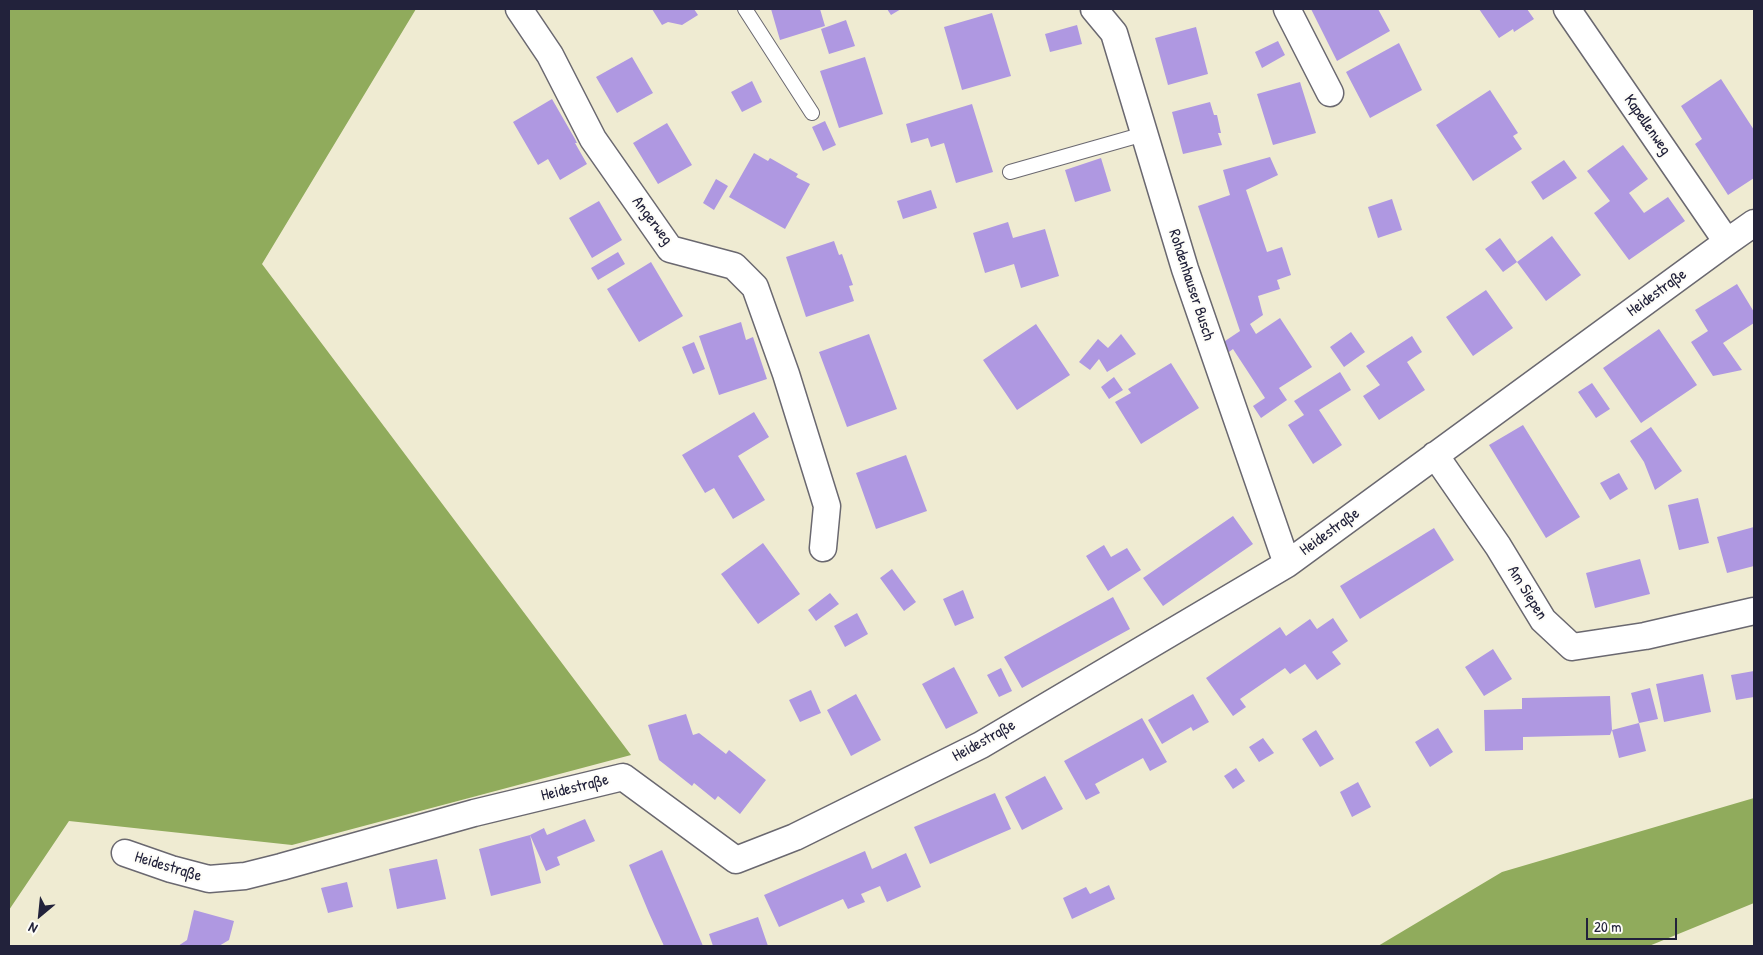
<!DOCTYPE html>
<html>
<head>
<meta charset="utf-8">
<style>
  body { margin:0 }
  #map { position:relative; width:1763px; height:955px; overflow:hidden; background:#efebd2; font-family:"Patrick Hand",sans-serif }
  canvas { display:block }
  .frame { position:absolute; inset:0; border:10px solid #22223b; pointer-events:none }
  .north { position:absolute; left:15px; top:890px; width:50px; height:50px; -webkit-text-stroke:4px #fdfcf7; paint-order:stroke; rotate:208deg; font-size:14px; font-weight:700; line-height:20px; text-align:center; color:#22223b }
  .north::after { content:''; display:block; margin:auto; width:18px; height:22px; background:#22223b; clip-path:polygon(50% 0,100% 100%,50% 72%,0 100%) }
  .scale { position:absolute; left:1586px; top:918px; width:91px; height:22px; box-sizing:border-box; border:2px solid #22223b; border-top:0; padding-left:6px; font-size:15px; line-height:18px; white-space:nowrap; color:#22223b; -webkit-text-stroke:4px #fdfcf7; paint-order:stroke }
</style>
</head>
<body>
<div id="map">
<canvas width="1763" height="955"></canvas>
<div class="frame"></div>
<div class="north">N</div>
<div class="scale">20 m</div>
</div>
<script>
const ctx = document.querySelector('canvas').getContext('2d');
ctx.lineJoin = 'round';
function fill(path, color) {
  ctx.fillStyle = color;
  ctx.fill(path, 'evenodd');
}
function poly(rows) {
  const path = new Path2D();
  for (const r of rows) {
    path.moveTo(r[0], r[1]);
    for (let i = 2; i < r.length; i += 2) path.lineTo(r[i], r[i + 1]);
  }
  return path;
}
function trace(path, color, width, dash) {
  ctx.strokeStyle = color;
  ctx.lineWidth = width;
  ctx.lineCap = dash ? 'butt' : 'round';
  ctx.setLineDash(dash || []);
  ctx.stroke(path);
}
function drawText(font, color, halo, rows, align = 'center') {
  ctx.font = font + ' "Patrick Hand",sans-serif';
  ctx.lineWidth = 4;
  ctx.setLineDash([]);
  ctx.textBaseline = 'middle';
  ctx.strokeStyle = halo;
  ctx.fillStyle = color;
  for (const [text, x, y, turn = 0] of rows) {
    ctx.save();
    ctx.translate(x, y);
    ctx.rotate((+turn || 0) * Math.PI / 180);
    ctx.textAlign = isNaN(turn) ? turn : align;
    if (halo) ctx.strokeText(text, 0, 0);
    ctx.fillText(text, 0, 0);
    ctx.restore();
  }
}
fill(poly([
  [9,9,416,9,262,264,631,755,292,845,69,821,9,910],
  [1754,798,1754,903,1649,946,1378,946,1502,872]
]), '#90ab5c');
fill(poly([
  [652,9,694,9,698,15,682,25,668,22,662,25],
  [771,9,820,9,825,26,780,40],
  [887,9,901,9,891,15],
  [1311,9,1378,9,1390,31,1337,61],
  [1479,9,1527,9,1534,19,1514,32,1513,29,1499,38],
  [992,13,1011,76,962,90,944,27],
  [846,20,855,46,829,54,821,29],
  [1077,25,1082,44,1050,52,1045,34],
  [1196,27,1208,74,1168,85,1155,38],
  [1278,41,1285,55,1262,68,1255,52],
  [1399,43,1422,90,1370,118,1346,72],
  [632,57,653,93,617,113,596,77],
  [865,57,883,114,839,128,820,71],
  [1721,79,1754,130,1754,178,1728,195,1695,144,1702,139,1681,106],
  [752,81,762,102,742,112,731,92],
  [1300,82,1316,133,1273,145,1257,94],
  [1490,90,1518,133,1513,136,1522,149,1473,181,1436,125],
  [552,99,575,139,577,143,575,143,587,164,560,180,548,159,538,165,513,122],
  [1210,102,1214,115,1217,115,1221,133,1218,133,1222,145,1183,154,1172,112],
  [972,104,993,172,956,183,944,143,931,147,928,138,911,143,906,124],
  [825,121,836,145,823,151,812,127],
  [667,123,692,165,658,184,633,143],
  [1623,145,1648,179,1629,193,1644,213,1668,197,1685,221,1629,260,1594,213,1610,201,1587,171],
  [754,153,768,161,770,158,798,174,796,177,810,184,785,229,729,197],
  [1270,157,1278,175,1246,190,1267,252,1282,247,1291,275,1277,280,1280,289,1258,296,1263,315,1250,324,1256,334,1280,318,1312,367,1279,388,1287,400,1261,418,1253,406,1265,398,1233,349,1229,352,1222,343,1240,331,1198,206,1230,195,1223,170],
  [1101,158,1111,191,1075,202,1065,170],
  [1564,160,1577,178,1543,200,1531,182],
  [716,179,728,186,714,210,703,203],
  [931,190,937,208,903,219,897,201],
  [1392,199,1402,230,1378,238,1368,207],
  [599,201,622,240,592,258,569,218],
  [1008,222,1013,238,1045,229,1059,276,1021,288,1014,264,985,273,973,233],
  [1552,236,1581,275,1546,301,1517,262,1503,272,1485,249,1500,238,1517,262],
  [834,241,839,255,842,254,853,285,849,286,854,301,806,317,786,257],
  [618,252,625,264,598,280,591,268],
  [651,262,683,316,639,342,607,289],
  [1737,284,1754,312,1754,323,1723,343,1742,370,1713,376,1691,342,1708,331,1695,310],
  [1486,290,1513,328,1473,356,1446,317],
  [741,322,746,340,753,337,767,379,719,395,699,336],
  [1036,324,1070,375,1017,410,983,360],
  [1659,329,1697,385,1641,423,1603,368],
  [1351,332,1365,352,1344,367,1330,347],
  [869,334,897,409,847,427,819,352],
  [1121,334,1136,354,1107,372,1099,359,1090,370,1079,362,1098,339,1108,348],
  [1412,336,1422,352,1407,362,1425,390,1379,420,1363,396,1380,385,1366,366],
  [694,342,705,369,693,374,682,347],
  [1171,363,1199,408,1141,444,1115,402,1131,393,1128,389],
  [1340,372,1351,390,1319,410,1342,445,1313,464,1288,425,1304,415,1294,401],
  [1114,377,1123,390,1109,399,1101,387],
  [1592,383,1610,409,1596,418,1578,392],
  [754,412,769,437,738,456,765,500,733,519,714,488,705,493,682,455],
  [1523,425,1580,517,1546,538,1489,445],
  [1651,427,1682,471,1655,490,1644,462,1630,441],
  [906,455,927,511,876,529,856,473],
  [1619,473,1628,489,1610,500,1600,483],
  [1698,498,1709,543,1679,550,1668,505],
  [1233,516,1253,544,1163,606,1143,578],
  [1754,527,1754,566,1727,573,1717,537],
  [1434,528,1454,560,1360,619,1340,586],
  [763,543,800,594,758,624,721,574],
  [1104,545,1111,557,1127,548,1141,570,1108,591,1086,556],
  [1640,559,1650,594,1595,608,1586,573],
  [892,569,916,602,904,611,880,578],
  [963,590,974,618,955,626,943,599],
  [830,593,839,604,816,621,808,610],
  [1113,597,1130,629,1022,688,1004,657],
  [857,613,868,634,845,647,834,626],
  [1333,618,1348,641,1332,652,1341,664,1317,680,1305,664,1290,674,1285,668,1240,699,1246,707,1233,716,1206,678,1280,627,1286,636,1310,619,1317,629],
  [1493,649,1512,679,1484,696,1465,667],
  [954,667,978,713,946,729,922,684],
  [1001,668,1012,691,999,697,987,675],
  [1754,671,1754,697,1736,700,1731,675],
  [1703,674,1711,712,1664,722,1656,684],
  [1650,688,1658,719,1639,723,1646,751,1619,758,1612,730,1639,723,1631,693],
  [811,690,821,713,800,722,789,700],
  [856,694,881,740,851,756,827,710],
  [1193,694,1209,722,1193,731,1191,727,1162,744,1148,720],
  [1610,696,1612,730,1610,735,1523,737,1523,750,1485,751,1484,710,1522,709,1522,698],
  [686,714,693,735,699,733,726,754,729,750,766,780,740,814,718,796,715,800,694,783,692,786,659,760,648,725],
  [1142,718,1167,762,1150,771,1143,758,1095,784,1100,793,1086,800,1064,761],
  [1438,728,1453,752,1430,767,1415,742],
  [1316,730,1334,759,1320,767,1302,739],
  [1263,738,1274,753,1259,762,1249,747],
  [1236,768,1245,781,1233,789,1224,776],
  [1045,776,1063,809,1022,830,1005,797],
  [1358,782,1371,807,1352,817,1340,792],
  [995,793,1011,829,930,864,914,827],
  [585,819,595,841,557,857,560,865,546,871,530,835,544,828,547,835],
  [530,835,541,883,491,896,479,849],
  [662,850,683,899,703,946,664,946,649,913,629,865],
  [865,851,872,869,906,853,921,887,887,902,880,886,861,894,865,902,848,909,843,899,779,927,764,895],
  [437,859,446,899,397,909,389,869],
  [347,882,353,907,328,913,321,888],
  [1109,885,1115,899,1072,919,1063,898,1086,887,1090,894],
  [194,910,234,921,229,940,219,946,178,946,187,940],
  [758,917,768,946,713,946,709,934]
]), '#af98e1');
const service = poly([
  [745,9,812,113],
  [1010,172,1144,134]
]);
const minor = poly([
  [519,9,550,55,593,139,670,249,734,266,755,287,786,374,827,506,823,548],
  [1094,9,1114,33,1185,269,1287,564],
  [1287,9,1330,93],
  [1567,9,1727,242],
  [1435,455,1498,546,1543,620,1572,647,1645,636,1754,611],
  [125,853,171,869,209,879,245,876,281,867,474,813,623,777,736,860,795,837,981,745,1287,564,1727,242,1754,223]
]);
trace(service, '#6a6870', 16);
trace(minor, '#6a6870', 29);
trace(service, '#fff', 14);
trace(minor, '#fff', 26);
drawText('16px', '#22223b', '#fdfcf7', [
  ["Kapellenweg",1647,125,55],
  ["Angerweg",652,221,53],
  ["Rohdenhauser Busch",1191,285,72],
  ["Heidestraße",1657,293,-36],
  ["Heidestraße",1330,532,-36],
  ["Am Siepen",1527,593,58],
  ["Heidestraße",984,741,-29],
  ["Heidestraße",575,788,-14],
  ["Heidestraße",168,867,17]
]);
</script>
</body>
</html>
